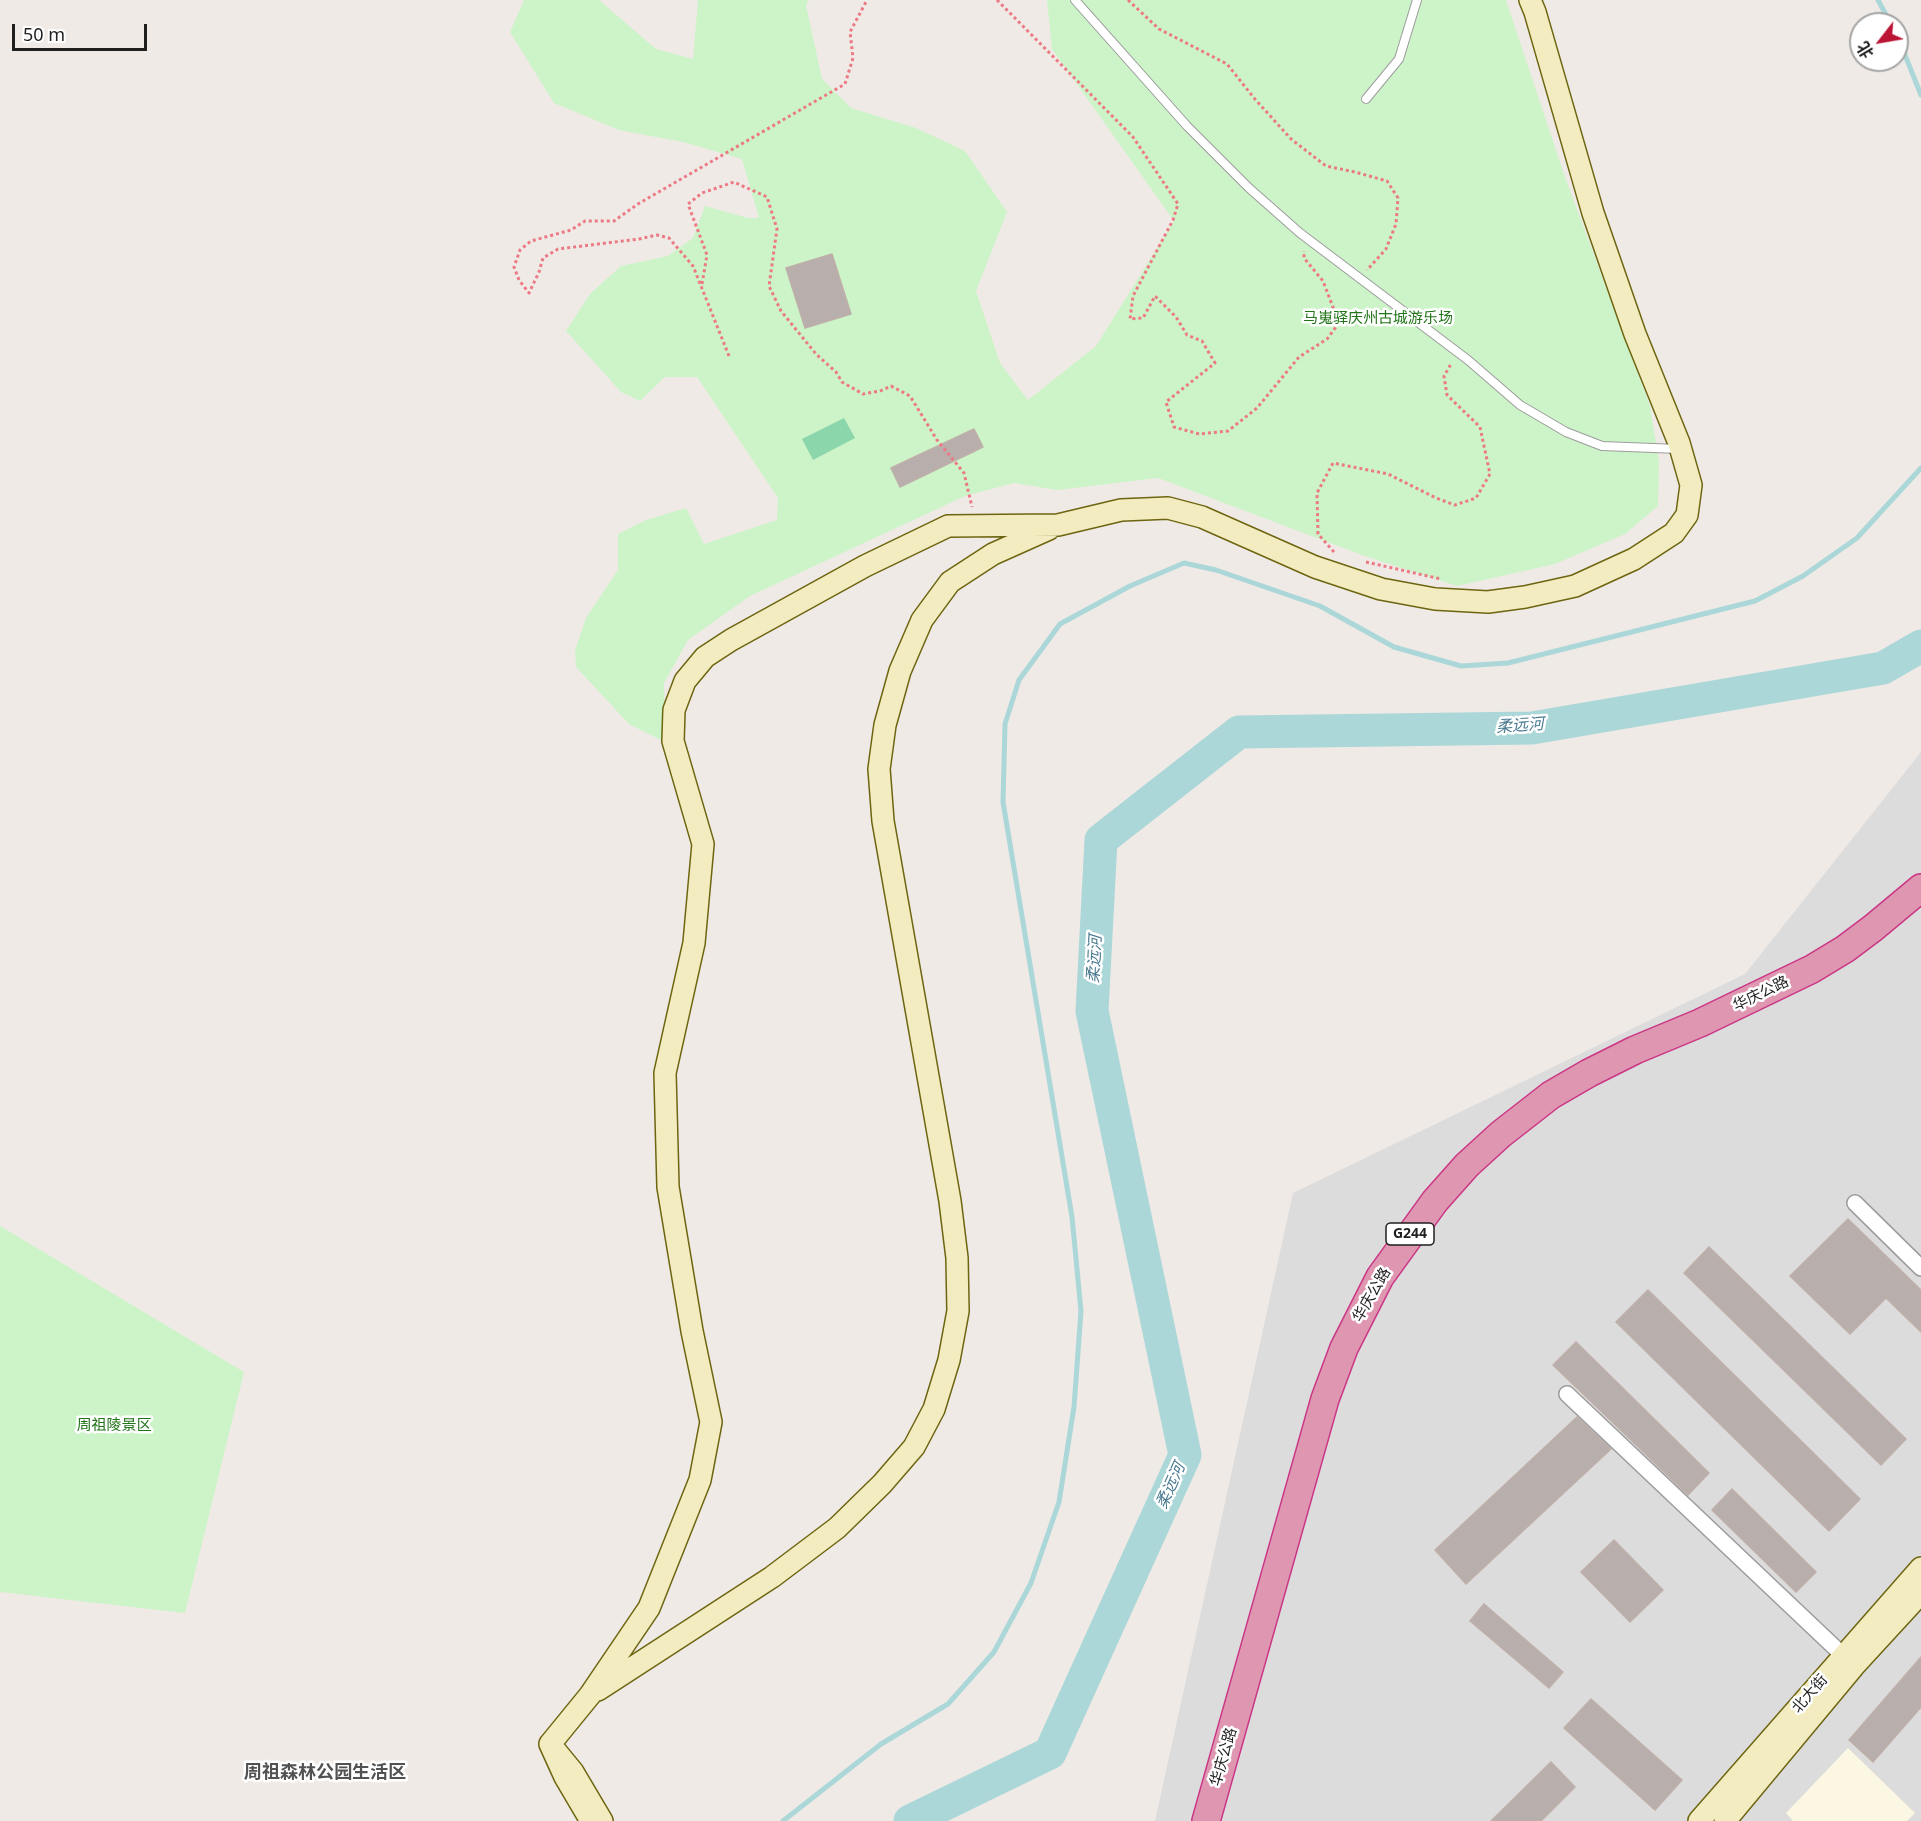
<!DOCTYPE html>
<html>
<head>
<meta charset="utf-8">
<style>
  body { margin:0 }
  #map { position:relative; width:1921px; height:1821px; overflow:hidden; background:#efeae6; font-family:"Noto Sans","Noto Sans SC",sans-serif }
  canvas { display:block }
  .north { position:absolute; left:1849px; top:12px; width:60px; height:60px; box-sizing:border-box; background:#fff; border:2px solid #a5a5a5; border-radius:50%; rotate:239deg; font-size:16px; font-weight:700; line-height:24px; text-align:center; color:#1f1f1f }
  .north::after { content:''; display:block; margin:auto; width:21px; height:27px; background:#bb1434; clip-path:polygon(50% 0,100% 100%,50% 72%,0 100%) }
  .scale { position:absolute; left:12px; top:24px; width:135px; height:27px; box-sizing:border-box; border:3px solid #1f1f1f; border-top:0; padding-left:8px; font-size:18px; line-height:21px; white-space:nowrap; color:#1f1f1f; -webkit-text-stroke:4px #fff; paint-order:stroke }
</style>
</head>
<body>
<div id="map">
<canvas width="1921" height="1821"></canvas>
<div class="north">北</div>
<div class="scale">50 m</div>
</div>
<script>
const ctx = document.querySelector('canvas').getContext('2d');
ctx.lineJoin = 'round';
function fill(path, color) {
  ctx.fillStyle = color;
  ctx.fill(path, 'evenodd');
}
function poly(rows) {
  const path = new Path2D();
  for (const r of rows) {
    path.moveTo(r[0], r[1]);
    for (let i = 2; i < r.length; i += 2) path.lineTo(r[i], r[i + 1]);
  }
  return path;
}
function trace(path, color, width, dash) {
  ctx.strokeStyle = color;
  ctx.lineWidth = width;
  ctx.lineCap = dash ? 'butt' : 'round';
  ctx.setLineDash(dash || []);
  ctx.stroke(path);
}
function drawText(font, color, halo, rows, align = 'center') {
  ctx.font = font + ' "Noto Sans","Noto Sans SC",sans-serif';
  ctx.lineWidth = 5;
  ctx.setLineDash([]);
  ctx.textBaseline = 'middle';
  ctx.strokeStyle = halo;
  ctx.fillStyle = color;
  for (const [text, x, y, turn = 0] of rows) {
    ctx.save();
    ctx.translate(x, y);
    ctx.rotate((+turn || 0) * Math.PI / 180);
    ctx.textAlign = isNaN(turn) ? turn : align;
    if (halo) ctx.strokeText(text, 0, 0);
    ctx.fillText(text, 0, 0);
    ctx.restore();
  }
}
fill(poly([
  [1921,752,1921,1821,1155,1821,1293,1193,1745,974]
]), '#dddcdc');
fill(poly([
  [1848,1748,1915,1813,1907,1821,1793,1821,1786,1813]
]), '#fcf7e2');
fill(poly([
  [524,0,599,0,656,49,693,59,698,0,809,0,806,5,822,79,851,108,916,128,965,151,1007,212,976,291,1000,363,1028,400,1096,346,1174,221,1052,49,1047,0,1506,0,1565,177,1650,406,1659,462,1658,506,1625,534,1555,564,1457,586,1362,555,1158,478,1057,490,1014,483,965,496,750,596,688,640,664,683,665,742,629,724,576,667,575,650,586,618,618,570,618,534,646,520,686,508,704,544,777,520,778,498,697,377,665,377,640,401,621,392,566,331,590,294,621,266,668,256,693,238,705,206,748,218,759,218,742,159,683,142,619,130,554,103,510,32],
  [0,1226,244,1372,185,1613,0,1592]
]), '#cdf4c8');
fill(poly([
  [844,418,855,438,813,460,802,439]
]), '#8cd6ab');
trace(poly([
  [1878,0,1891,24],
  [1897,35,1921,95],
  [783,1821,881,1744,948,1704,994,1652,1031,1583,1059,1502,1074,1407,1081,1311,1072,1217,1003,802,1005,724,1019,680,1060,624,1130,586,1184,563,1216,570,1320,606,1394,647,1461,666,1508,663,1755,601,1803,576,1857,538,1921,468]
]), '#abd7d8', 5);
trace(poly([
  [910,1821,1050,1753,1185,1455,1092,1011,1101,840,1239,732,1532,728,1883,668,1921,646]
]), '#abd7d8', 33);
const building = poly([
  [832,254,851,314,805,328,786,268,832,254],
  [974,429,983,447,900,487,891,468,974,429],
  [1848,1219,1921,1290,1921,1332,1886,1298,1850,1334,1790,1276,1848,1219],
  [1709,1247,1906,1439,1881,1465,1684,1273,1709,1247],
  [1648,1290,1860,1499,1829,1531,1616,1322,1648,1290],
  [1576,1342,1709,1473,1688,1495,1553,1365,1576,1342],
  [1577,1417,1611,1449,1466,1584,1435,1550,1577,1417],
  [1732,1489,1816,1572,1796,1592,1712,1510,1732,1489],
  [1614,1540,1663,1590,1630,1622,1581,1572,1614,1540],
  [1484,1604,1563,1672,1549,1688,1470,1621,1484,1604],
  [1921,1657,1921,1707,1873,1762,1849,1740,1921,1657],
  [1591,1699,1682,1780,1655,1810,1564,1728,1591,1699],
  [1551,1762,1575,1787,1541,1821,1491,1821,1551,1762]
]);
fill(building, '#b8afac');
trace(building, '#bfafaa', 1.5);
const lane = poly([
  [1075,0,1187,126,1249,188,1300,233,1468,360,1520,405,1566,432,1602,446,1679,449],
  [1366,99,1399,59,1417,0]
]);
const street = poly([
  [1855,1203,1921,1268],
  [1567,1394,1850,1662]
]);
const secondary = poly([
  [598,1690,772,1577,837,1528,882,1484,914,1447,934,1409,949,1360,958,1311,957,1258,950,1201,883,821,879,769,885,725,900,671,922,620,950,582,993,554,1049,529],
  [550,1744,590,1695,649,1608,700,1480,711,1422,692,1331,668,1187,665,1073,694,943,703,844,673,741,674,710,685,681,705,657,731,640,865,566,948,526,1058,525,1121,510,1168,508,1202,517,1315,567,1381,589,1435,599,1488,602,1525,597,1575,586,1634,559,1674,533,1687,515,1691,485,1679,443,1635,334,1593,213,1535,12,1530,0],
  [591,1821,565,1777,550,1744,573,1772,602,1821],
  [1699,1821,1921,1568],
  [1725,1821,1854,1666,1921,1593]
]);
const highway = poly([
  [1206,1821,1325,1399,1344,1348,1380,1277,1435,1201,1467,1165,1501,1134,1551,1095,1589,1073,1635,1050,1700,1023,1812,969,1845,949,1873,928,1921,888]
]);
trace(lane, '#9c9c9c', 10);
trace(street, '#9c9c9c', 18);
trace(secondary, '#6d6510', 24);
trace(highway, '#ca3685', 30);
trace(poly([
  [997,0,1133,137,1178,204,1173,220,1133,296,1130,319,1143,318,1155,296,1176,317,1187,335,1202,341,1215,363,1166,402,1174,427,1199,434,1228,431,1257,408,1299,357,1327,339,1339,323,1323,281,1304,258,1304,251],
  [1128,0,1159,29,1227,64,1254,98,1291,139,1326,166,1355,172,1387,181,1398,198,1396,224,1386,249,1367,270],
  [702,284,707,255,688,204,702,193,734,182,767,197,777,229,769,286,781,311,816,354,836,372,842,382,863,394,880,391,891,386,910,396,937,440,964,473,972,507],
  [729,356,693,266,669,238,657,235,639,239,558,249,543,258,539,272,529,293,519,280,514,267,520,250,531,241,571,230,585,221,614,221,638,204,845,84,853,58,850,32,867,0],
  [1334,552,1318,534,1317,493,1333,463,1388,474,1436,498,1455,505,1476,498,1490,474,1480,427,1447,395,1444,376,1451,364],
  [1366,562,1441,579]
]), '#ec7a84', 3, [3, 3]);
trace(lane, '#fff', 8);
trace(street, '#fff', 15);
trace(secondary, '#f3ecc0', 21);
trace(highway, '#de96b1', 27);
for (const [x, y, w] of [
  [1410,1234,48]
]) {
  const box = new Path2D();
  box.roundRect(x - w / 2, y - 11, w, 22, 4.5);
  ctx.fillStyle = '#fff';
  ctx.fill(box);
  trace(box, '#1f1f1f', 1.5);
}
drawText('bold 14px', '#1f1f1f', null, [
  ["G244",1410,1234]
]);
drawText('15px', '#217417', '#fff', [
  ["马嵬驿庆州古城游乐场",1378,319],
  ["周祖陵景区",114,1426]
]);
drawText('15px', '#1f1f1f', '#fff', [
  ["华庆公路",1761,994,-26],
  ["华庆公路",1372,1295,-60],
  ["北大街",1810,1694,-49],
  ["华庆公路",1224,1757,-74]
]);
drawText('italic 16px', '#4a7a90', '#fff', [
  ["柔远河",1520,726,-4],
  ["柔远河",1095,959,-87],
  ["柔远河",1171,1486,-66]
]);
drawText('bold 18px', '#525252', '#fff', [
  ["周祖森林公园生活区",325,1773]
]);
</script>
</body>
</html>
